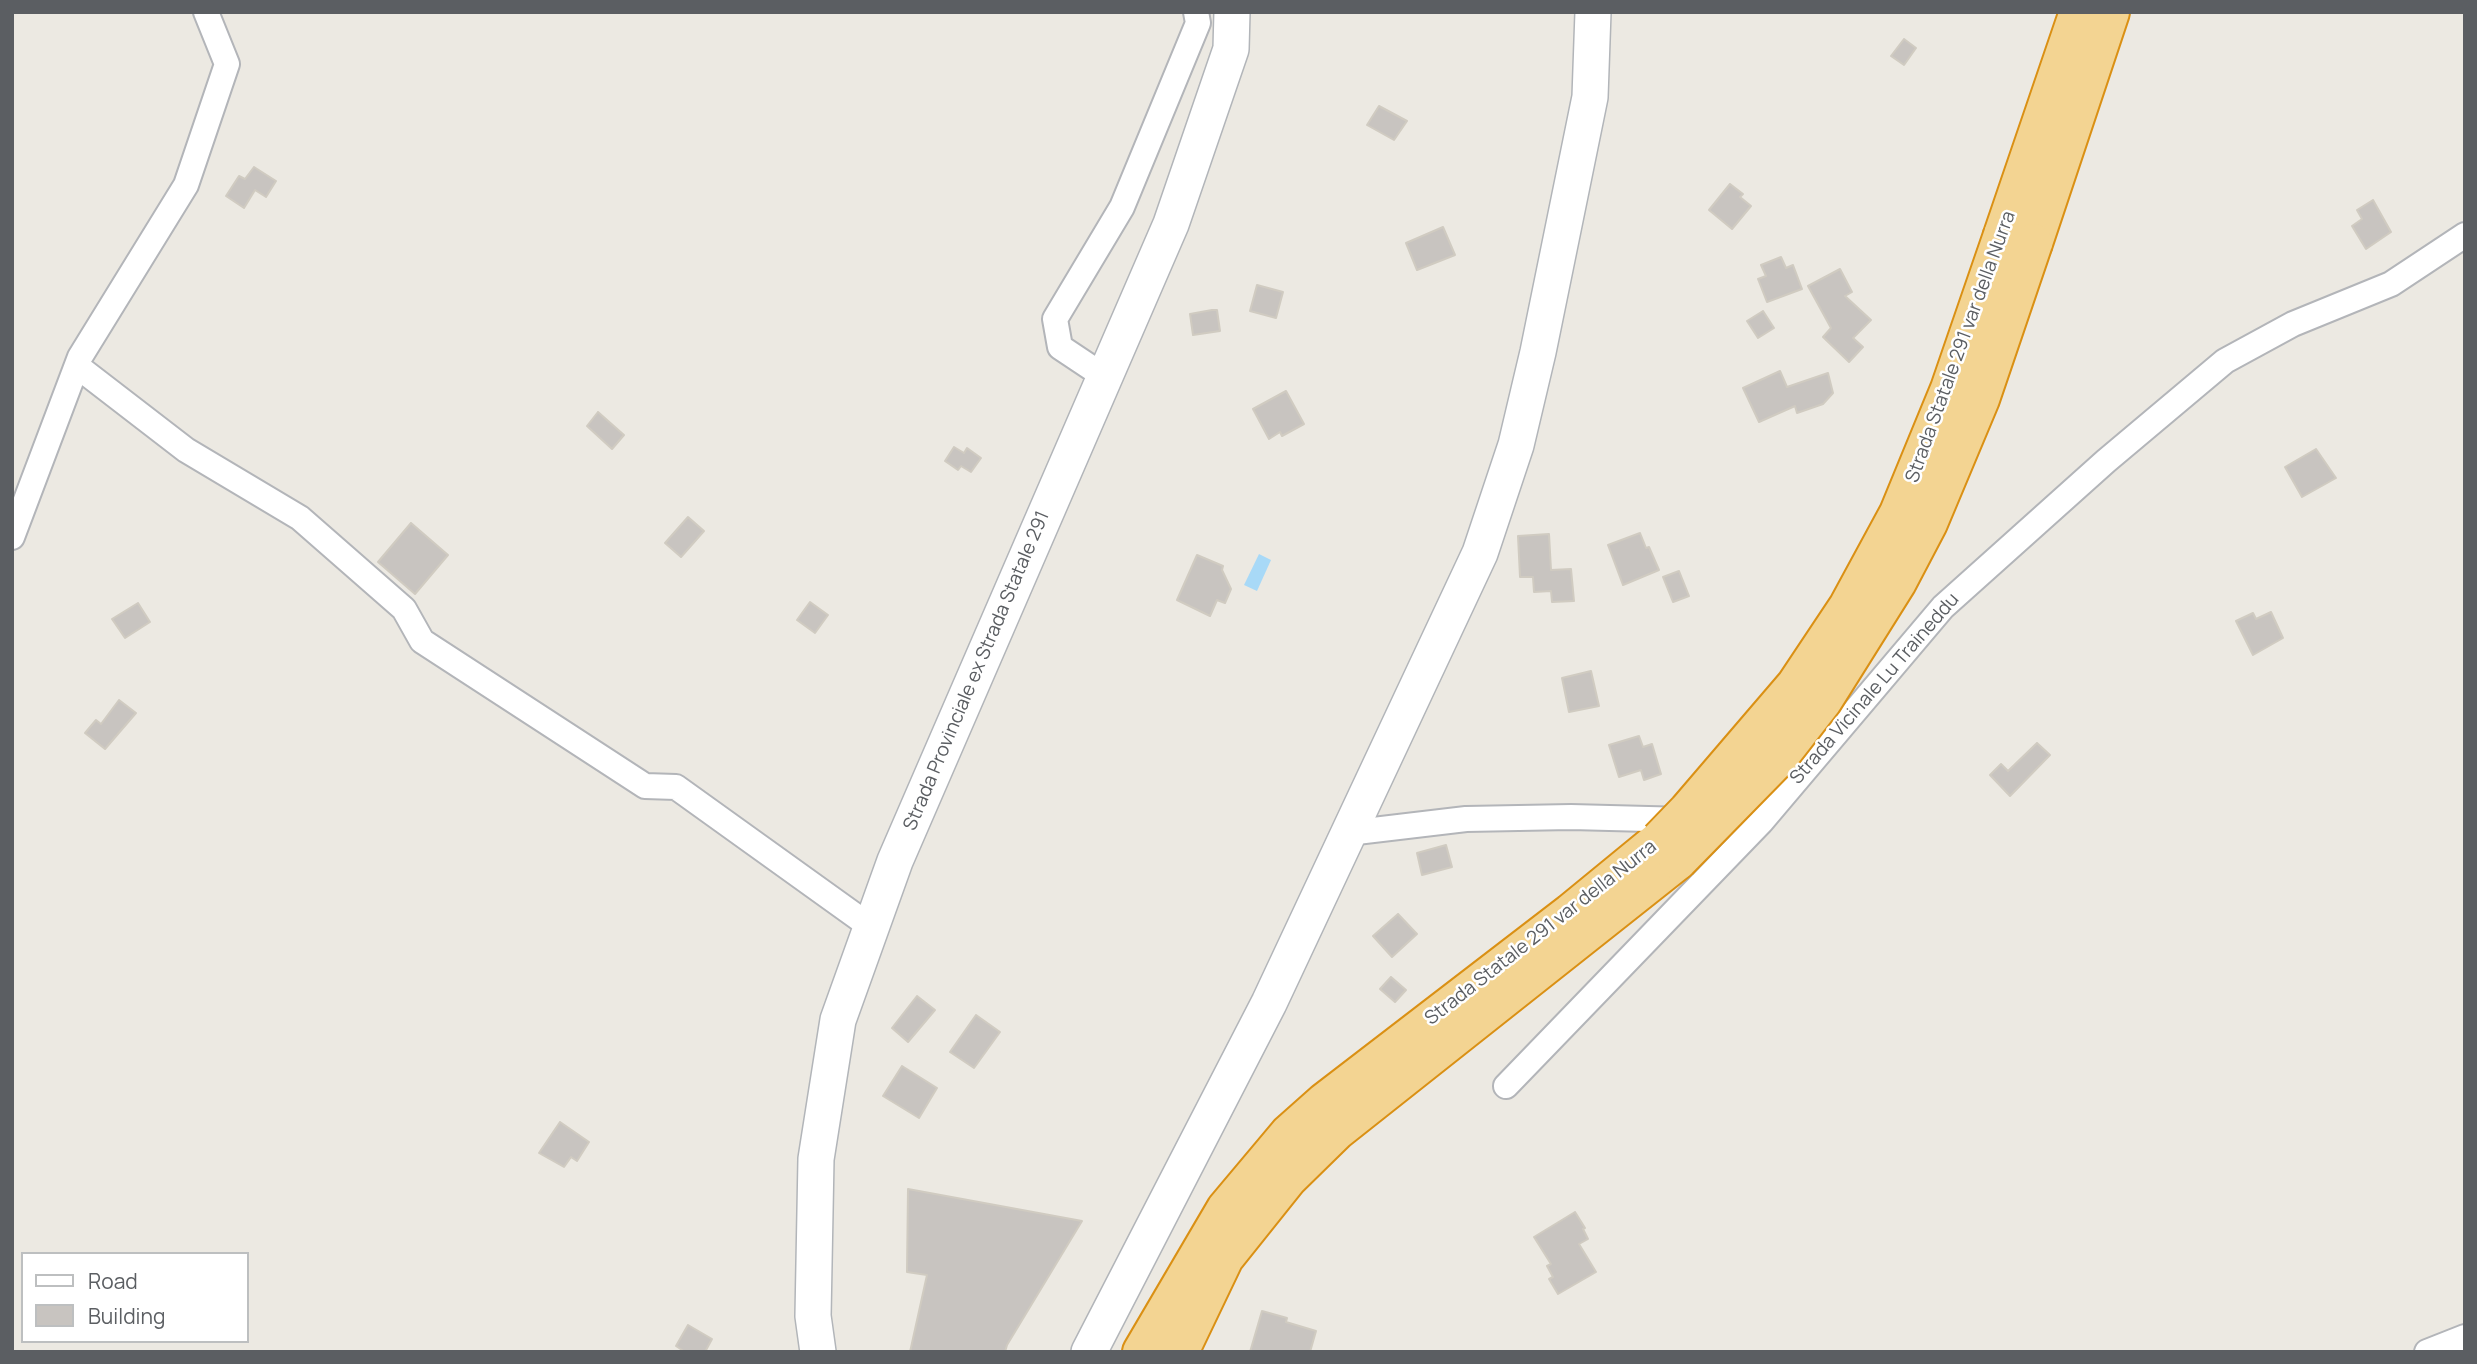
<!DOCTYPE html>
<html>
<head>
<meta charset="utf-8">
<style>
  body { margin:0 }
  #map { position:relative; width:2477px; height:1364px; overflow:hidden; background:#ece9e2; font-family:Manrope,sans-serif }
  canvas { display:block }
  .frame { position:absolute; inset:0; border:14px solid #5b5e62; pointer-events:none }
  .legend { position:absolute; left:21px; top:1252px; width:228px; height:91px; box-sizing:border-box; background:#fff; border:2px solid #bdbfc0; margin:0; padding:9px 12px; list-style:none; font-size:21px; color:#5b5e62 }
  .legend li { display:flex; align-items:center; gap:14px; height:35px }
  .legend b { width:35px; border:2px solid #bdbfc0 }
</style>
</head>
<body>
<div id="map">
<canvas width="2477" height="1364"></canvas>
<div class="frame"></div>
<ul class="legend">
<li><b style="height:9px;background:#fff"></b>Road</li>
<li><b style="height:19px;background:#c8c4c0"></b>Building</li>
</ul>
</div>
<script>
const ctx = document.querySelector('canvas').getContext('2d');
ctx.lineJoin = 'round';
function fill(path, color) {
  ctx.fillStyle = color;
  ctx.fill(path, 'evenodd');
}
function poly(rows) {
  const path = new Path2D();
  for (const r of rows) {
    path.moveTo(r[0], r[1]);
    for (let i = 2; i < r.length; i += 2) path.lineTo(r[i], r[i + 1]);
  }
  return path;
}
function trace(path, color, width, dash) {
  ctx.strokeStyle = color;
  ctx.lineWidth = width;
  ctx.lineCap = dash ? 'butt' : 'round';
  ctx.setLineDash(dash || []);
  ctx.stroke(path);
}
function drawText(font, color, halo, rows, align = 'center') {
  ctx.font = font + ' Manrope,sans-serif';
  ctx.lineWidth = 5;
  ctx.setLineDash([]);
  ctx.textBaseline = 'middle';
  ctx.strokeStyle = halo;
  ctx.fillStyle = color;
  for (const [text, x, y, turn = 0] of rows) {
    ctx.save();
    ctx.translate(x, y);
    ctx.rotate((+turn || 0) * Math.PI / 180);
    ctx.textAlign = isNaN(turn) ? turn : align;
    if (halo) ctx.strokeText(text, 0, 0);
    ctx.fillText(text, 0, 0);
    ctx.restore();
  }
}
fill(poly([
  [1259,554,1271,560,1257,591,1244,585]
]), '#a8d9f7');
const building = poly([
  [1904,39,1916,48,1904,65,1891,56,1904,39],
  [1379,106,1407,121,1394,140,1367,125,1379,106],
  [254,167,276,181,266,197,255,190,244,208,226,196,239,176,245,179,254,167],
  [1730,184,1743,194,1740,197,1751,206,1732,229,1709,210,1730,184],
  [2373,200,2391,232,2366,249,2352,226,2362,219,2357,210,2373,200],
  [1443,227,1455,255,1417,270,1406,243,1443,227],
  [1781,257,1786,268,1793,265,1802,289,1767,302,1758,279,1766,276,1761,265,1781,257],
  [1840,269,1852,292,1845,296,1871,320,1853,338,1863,347,1849,362,1823,337,1831,328,1808,286,1840,269],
  [1257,285,1283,292,1276,318,1250,311,1257,285],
  [1212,310,1217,310,1220,331,1193,335,1190,314,1212,310],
  [1763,311,1774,328,1758,338,1747,321,1763,311],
  [1780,371,1787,387,1828,373,1833,393,1823,404,1797,413,1795,406,1759,422,1743,388,1780,371],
  [1286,391,1304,424,1282,436,1280,432,1269,439,1253,409,1286,391],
  [598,412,624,435,612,449,587,426,598,412],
  [954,447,964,453,967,448,981,458,971,472,961,466,958,470,945,461,954,447],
  [2316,449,2336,478,2302,497,2285,467,2316,449],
  [688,517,704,531,681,557,665,543,688,517],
  [411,523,448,555,415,594,378,562,411,523],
  [1640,533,1646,548,1649,547,1659,570,1623,585,1608,545,1640,533],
  [1549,534,1551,570,1571,569,1574,601,1552,602,1551,591,1534,592,1533,577,1520,577,1518,536,1549,534],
  [1197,555,1223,566,1222,570,1231,589,1225,603,1217,600,1210,616,1177,600,1197,555],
  [1679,571,1689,596,1673,602,1663,577,1679,571],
  [810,602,828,615,815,633,797,620,810,602],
  [138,603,150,622,125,638,112,619,138,603],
  [2271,612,2283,638,2253,655,2236,621,2253,613,2256,619,2271,612],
  [1591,671,1599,706,1569,712,1562,678,1591,671],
  [119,700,136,713,105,749,85,733,96,720,101,724,119,700],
  [1639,736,1643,747,1652,744,1661,774,1644,780,1641,770,1619,777,1609,745,1639,736],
  [2037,743,2050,755,2010,796,1990,775,2001,764,2008,771,2037,743],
  [1446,845,1452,867,1422,875,1417,853,1446,845],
  [1398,914,1417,934,1392,957,1373,936,1398,914],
  [1391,977,1406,990,1395,1002,1380,989,1391,977],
  [917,996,935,1010,908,1042,892,1028,917,996],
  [976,1015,1000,1032,974,1068,950,1052,976,1015],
  [902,1066,937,1088,919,1118,883,1096,902,1066],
  [560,1122,589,1142,577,1161,571,1157,564,1167,539,1153,560,1122],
  [908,1189,1082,1221,1007,1345,1005,1352,910,1352,927,1275,907,1272,908,1189],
  [1575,1212,1585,1228,1583,1229,1588,1239,1579,1244,1596,1272,1558,1294,1549,1279,1553,1277,1547,1266,1551,1264,1534,1237,1575,1212],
  [1262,1311,1287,1318,1286,1322,1316,1331,1310,1352,1250,1352,1262,1311],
  [688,1325,712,1339,705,1352,685,1352,676,1346,688,1325]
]);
fill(building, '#c8c4c0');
trace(building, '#d0cbc1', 2);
const street = poly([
  [77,366,186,450,300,518,404,609,422,641,645,786,676,787,871,927],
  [1105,377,1060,347,1055,319,1122,207,1198,23,1196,12],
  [12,537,80,357,186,185,227,64,206,12],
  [1348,833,1466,819,1571,817,1687,820],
  [1506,1086,1761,822,1943,607,2106,461,2225,361,2293,324,2391,284,2465,235],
  [2427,1352,2465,1337]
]);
const secondary = poly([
  [818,1352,813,1316,816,1159,838,1020,895,861,1171,224,1231,49,1232,12],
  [1089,1352,1269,1003,1480,553,1516,445,1538,352,1590,97,1593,12]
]);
const highway = poly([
  [2003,235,2079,12],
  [2033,243,2110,12],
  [1142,1352,1226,1209,1289,1134,1325,1102,1571,913,1660,840],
  [1179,1352,1224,1258,1288,1178,1337,1130,1678,860]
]);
trace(street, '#b3b5b9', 28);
trace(secondary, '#b2b5b9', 38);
trace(highway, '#da9014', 42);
trace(street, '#fff', 24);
trace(secondary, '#fff', 35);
trace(highway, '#f3d492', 38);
const highwayBridge = poly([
  [1660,840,1688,811,1796,685,1848,607,1899,513,1950,389,2003,235],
  [1678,860,1777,759,1823,700,1897,582,1928,523,1980,399,2033,243]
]);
trace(highwayBridge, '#da9014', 42, []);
trace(highwayBridge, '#f3d492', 38);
drawText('19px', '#5b5e62', '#fff', [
  ["Strada Statale 291 var della Nurra",1961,347,-70],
  ["Strada Provinciale ex Strada Statale 291",977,671,-67],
  ["Strada Vicinale Lu Traineddu",1875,689,-49],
  ["Strada Statale 291 var della Nurra",1541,933,-38]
]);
</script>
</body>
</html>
